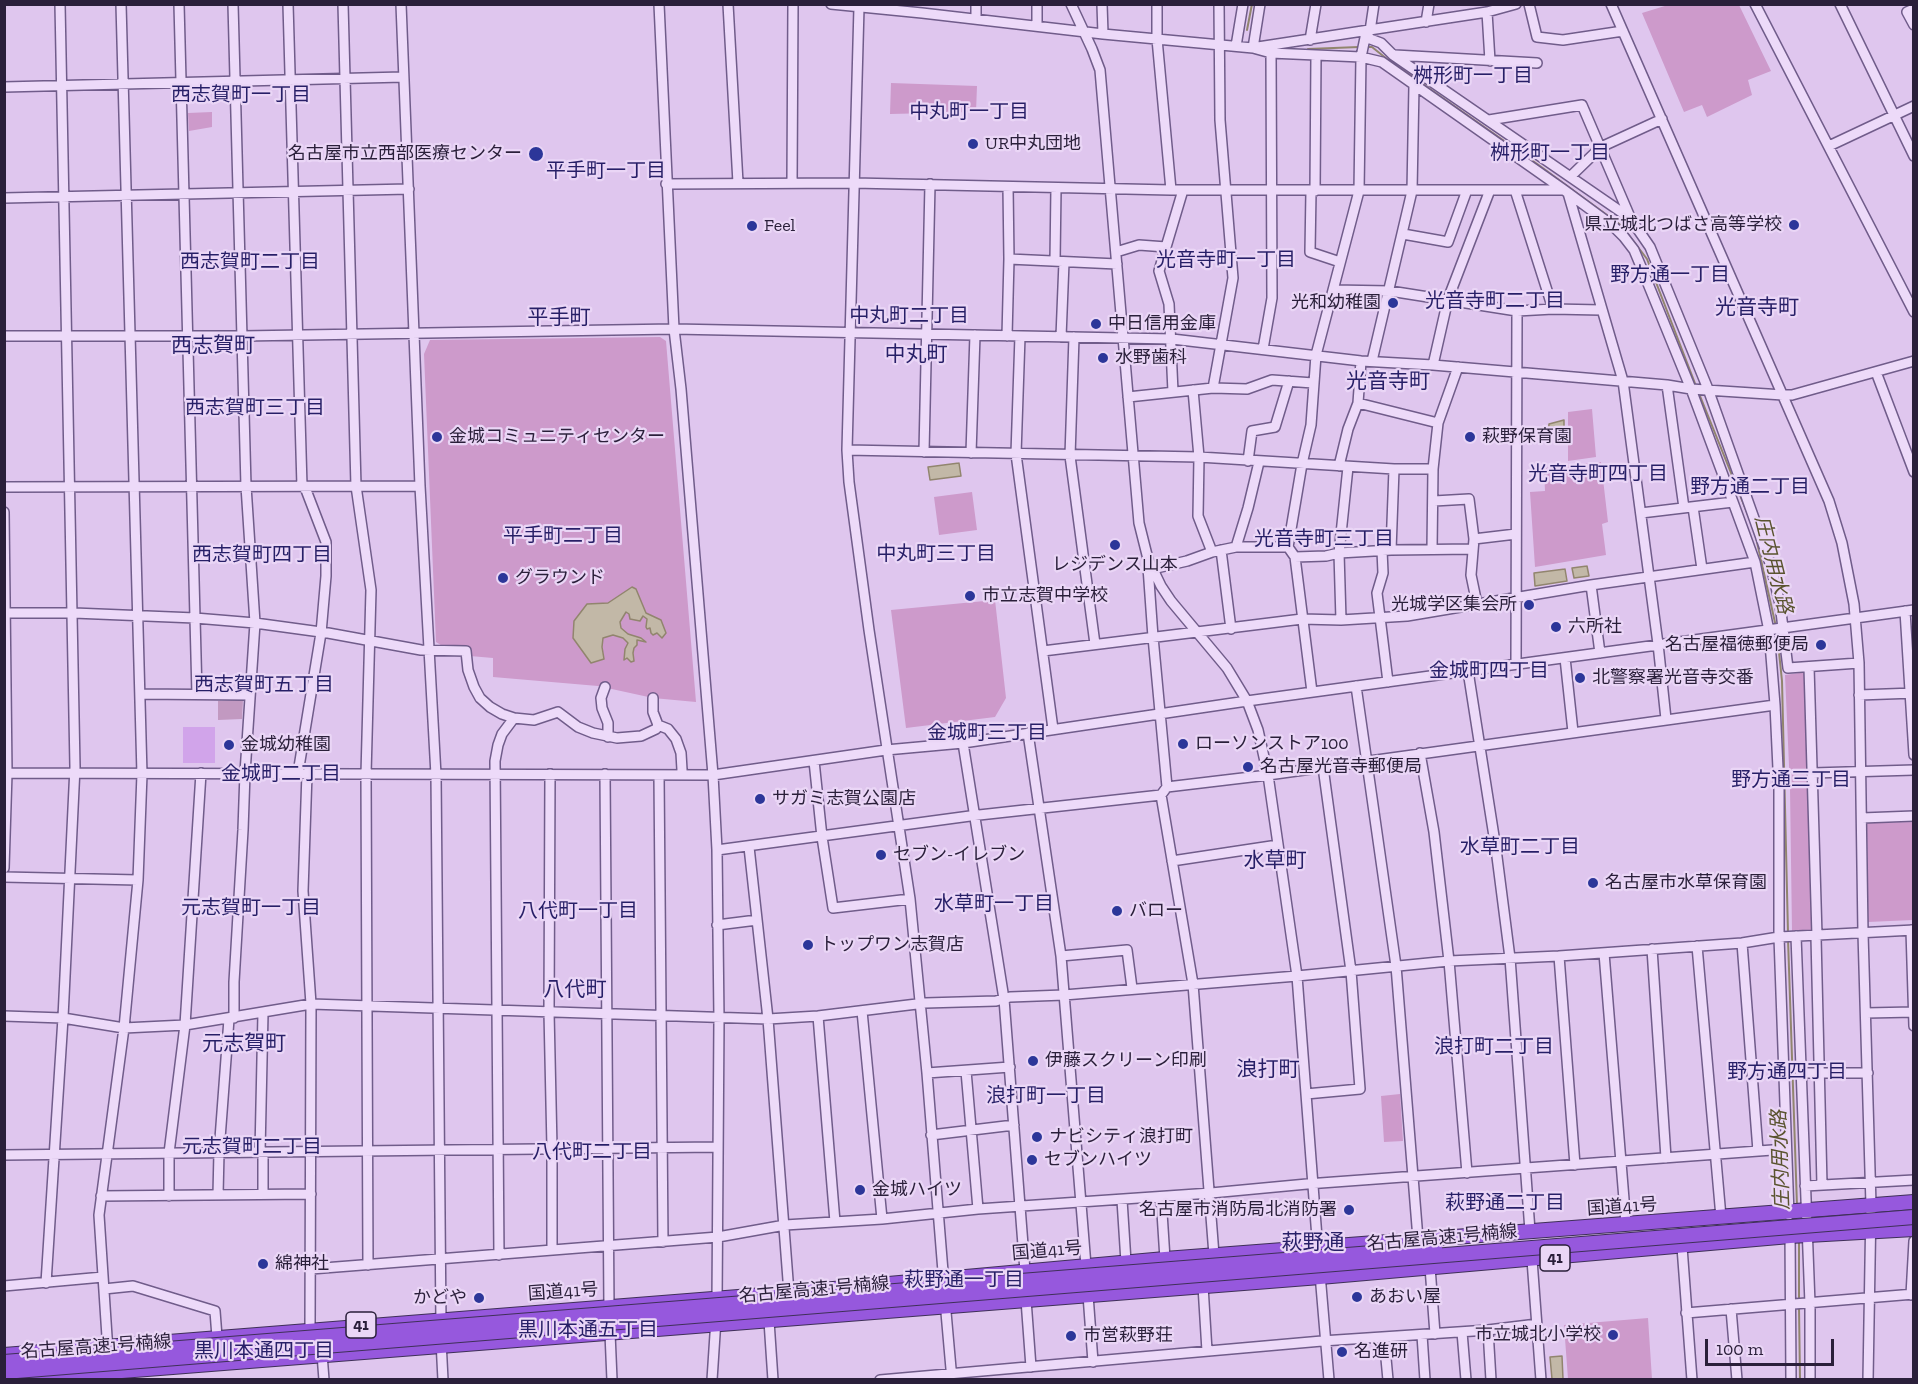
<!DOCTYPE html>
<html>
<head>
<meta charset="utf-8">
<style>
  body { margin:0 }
  #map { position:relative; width:1918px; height:1384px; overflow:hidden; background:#dfc6ee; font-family:"Zilla Slab",serif }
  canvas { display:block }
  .frame { position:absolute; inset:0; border:6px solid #2a1f3a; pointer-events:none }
  .scale { position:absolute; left:1705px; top:1339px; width:129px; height:27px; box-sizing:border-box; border:3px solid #2a1f3a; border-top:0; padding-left:8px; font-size:18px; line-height:21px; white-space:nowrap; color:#2a1f3a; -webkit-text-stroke:4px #ead6f6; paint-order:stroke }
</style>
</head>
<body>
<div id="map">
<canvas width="1918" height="1384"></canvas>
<div class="frame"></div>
<div class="scale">100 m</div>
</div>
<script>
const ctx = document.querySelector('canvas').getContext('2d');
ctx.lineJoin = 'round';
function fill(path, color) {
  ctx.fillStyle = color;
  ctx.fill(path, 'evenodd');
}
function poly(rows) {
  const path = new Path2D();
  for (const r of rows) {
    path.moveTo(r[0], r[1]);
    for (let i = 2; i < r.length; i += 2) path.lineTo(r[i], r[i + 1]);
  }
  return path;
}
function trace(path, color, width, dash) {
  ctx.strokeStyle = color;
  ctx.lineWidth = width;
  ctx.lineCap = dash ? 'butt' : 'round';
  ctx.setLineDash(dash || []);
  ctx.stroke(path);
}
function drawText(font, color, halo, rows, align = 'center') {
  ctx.font = font + ' "Zilla Slab","Noto Sans JP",serif';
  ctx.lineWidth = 4.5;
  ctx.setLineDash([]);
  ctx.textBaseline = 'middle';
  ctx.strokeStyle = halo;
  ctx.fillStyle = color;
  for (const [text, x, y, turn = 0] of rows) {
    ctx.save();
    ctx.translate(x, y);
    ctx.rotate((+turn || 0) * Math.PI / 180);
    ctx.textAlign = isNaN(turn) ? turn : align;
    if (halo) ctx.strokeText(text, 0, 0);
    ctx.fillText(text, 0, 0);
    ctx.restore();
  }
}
fill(poly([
  [1668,5,1739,5,1771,71,1748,80,1752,95,1707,117,1702,105,1684,112,1642,13],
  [891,83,977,86,976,112,890,114],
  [212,112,212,127,189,131,188,113],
  [660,337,666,341,696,702,653,698,598,686,493,677,493,658,470,656,471,648,444,647,436,642,424,354,430,340],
  [1592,409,1596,457,1568,461,1568,412],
  [1601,462,1608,522,1602,524,1606,555,1535,567,1530,492,1545,491,1544,468],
  [972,492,977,530,939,535,934,497],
  [995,600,1006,698,995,717,906,728,891,610],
  [1806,672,1814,929,1810,932,1792,932,1790,788,1785,675],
  [1913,822,1913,920,1868,922,1867,823],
  [1400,1094,1403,1141,1384,1142,1381,1096],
  [1648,1318,1652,1379,1568,1379,1564,1325]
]), '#cd9acb');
fill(poly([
  [183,727,215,727,215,763,183,763]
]), '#d1a4ea');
fill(poly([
  [243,700,242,719,218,720,218,701]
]), '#c299c1');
const water = poly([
  [1564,420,1564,431,1560,434,1548,436,1549,424,1564,420],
  [959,463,961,476,930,480,928,467,959,463],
  [1587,566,1589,576,1574,578,1572,568,1587,566],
  [1565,569,1567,581,1535,586,1534,573,1565,569],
  [632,587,636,589,646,613,661,620,666,633,662,638,657,633,653,635,651,633,650,628,647,629,646,627,647,619,643,616,640,621,630,619,629,614,626,612,620,622,621,628,628,634,641,638,646,642,637,640,637,645,634,648,633,653,634,661,631,662,627,658,624,660,625,649,628,643,623,638,613,635,603,638,602,647,604,659,591,663,573,638,574,621,587,604,608,603,632,587],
  [1562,1356,1563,1379,1552,1379,1550,1357,1562,1356]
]);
fill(water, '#c2b8a7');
trace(water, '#91856e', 1.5);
trace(poly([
  [1247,30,1252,4],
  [1365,47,1372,47,1387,59,1540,166,1622,226,1647,259,1696,386],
  [1308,49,1359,47],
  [1698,391,1750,520],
  [1755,533,1776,627],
  [1777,633,1782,681,1788,933],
  [1788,939,1797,1206],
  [1799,1241,1799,1302],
  [1799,1307,1800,1380]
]), '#91856e', 2);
const minor = poly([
  [179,4,197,694],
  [233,4,246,486,255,623,245,773,243,830,234,982,234,1018],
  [288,4,302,486,306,490,326,542,326,576,321,633,298,773],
  [343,4,356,486,371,590,366,774,368,1265],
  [401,4,420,486,436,775,441,1324],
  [659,4,674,329,681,389,713,775,717,850,719,1019,717,1302],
  [728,4,738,183],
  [831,4,922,13,1103,34,1253,48,1271,53,1361,57,1382,62,1564,190,1613,226,1624,237,1634,250,1642,269,1691,389,1733,502,1755,562,1769,631,1775,705,1779,790,1779,937,1789,1215],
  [976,4,976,19],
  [1071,4,1092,49,1100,70,1139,523,1148,559,1161,586,1171,601,1227,668,1247,701,1258,730,1268,775,1297,976,1318,1251],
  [1102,4,1103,34],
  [1157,4,1157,39,1171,190],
  [1529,4,1537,37,1563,40,1623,31],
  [1611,4,1829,501,1842,543,1854,604,1859,663,1863,933,1871,1205,1868,1380],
  [1755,4,1914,312],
  [1840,4,1914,156],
  [859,7,847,450,849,482,869,630,910,899,927,1073,944,1284],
  [1914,9,1907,12,1914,25],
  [1487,12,1490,61],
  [1426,22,1429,4],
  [1037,26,1037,4],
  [1370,31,1374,4],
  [1365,37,1381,43,1393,55,1630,218,1650,247,1708,389,1771,566,1780,604,1788,668,1859,663],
  [1310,40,1316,4],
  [1236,46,1243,4],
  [1258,47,1487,12,1516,4],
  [1253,48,1260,4],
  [1395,55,1537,63],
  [4,87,403,77],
  [1489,120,1582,105,1630,217],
  [1829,146,1914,106],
  [1571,176,1601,147,1662,119],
  [792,183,793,4],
  [666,184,854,183,1171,190,1563,190],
  [1515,190,1553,309],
  [1311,191,1310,252,1340,262],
  [1315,191,1316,55],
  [1568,193,1623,381,1658,644,1666,719],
  [4,198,409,189],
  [1403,234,1448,242,1467,190],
  [1166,247,1159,271,1169,304,1173,392],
  [1116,252,1139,245,1166,247,1183,190],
  [1009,259,1117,264],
  [1055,261,1056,188],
  [1333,290,1390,291,1517,311,1553,309,1601,310],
  [4,336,242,336,674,329,1172,339,1361,361,1433,365,1667,385,1691,389,1783,395,1792,395,1914,361],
  [1007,336,1009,259,1008,187],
  [1020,336,1016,454,1053,729],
  [1061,337,1064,262],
  [1074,337,1070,456,1095,644],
  [1263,349,1272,298,1271,53],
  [1372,361,1412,191,1414,85],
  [1433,365,1448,299,1490,190],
  [1876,372,1914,472],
  [1667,385,1684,508],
  [1213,388,1233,278,1220,120,1219,4],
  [1193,390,1199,457,1198,516,1212,552],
  [1128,397,1213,388,1247,389,1272,380,1313,383],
  [1358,403,1438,423],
  [847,450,1199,457,1394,469,1433,469],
  [924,452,930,184],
  [971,453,975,335],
  [1248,461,1252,431,1275,427,1289,381],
  [1339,466,1348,429,1358,403,1361,361],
  [4,487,420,486],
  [1434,501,1469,499,1474,539,1471,575,1477,604],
  [1693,507,1702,569],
  [4,512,7,773,4,868],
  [1641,513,1733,502],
  [1474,539,1516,534],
  [1236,547,1248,508,1259,462],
  [1288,547,1302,464,1311,425,1316,355,1359,191,1361,57,1366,33],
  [1432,549,1433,469,1438,423,1458,367],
  [1221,550,1231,629],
  [1382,550,1383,573,1377,593,1388,682],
  [1391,550,1394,469],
  [1295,557,1312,692],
  [1152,569,1187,561,1212,552,1236,547,1288,547,1295,557,1326,556,1339,553,1391,550,1473,549],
  [1591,585,1600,653],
  [1905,611,1914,755],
  [4,613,74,613,195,618,255,623,328,633,421,650,466,651,468,670,474,687,480,698,490,707,502,714,514,718,534,720,558,712,578,727,593,733,617,738,641,736,656,729,658,725,668,729,676,739,681,753,682,770],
  [1341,620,1339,553,1348,467],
  [1043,651,1302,619,1341,620,1407,616,1591,585,1755,562],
  [1565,658,1573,732],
  [1516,664,1517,311],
  [1809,667,1817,936],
  [1468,671,1496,849,1510,958,1530,1231],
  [1356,686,1396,966,1418,1239],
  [605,687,601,698,602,708,608,723,608,737],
  [140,694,249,695],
  [1859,695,1914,693],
  [653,698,653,712,658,725],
  [1028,733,1061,956,1086,1266],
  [963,743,1004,999,1025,1271],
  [1420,753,1434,832,1449,961,1467,1173],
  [814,761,822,837,833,908,910,899],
  [4,773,713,775,886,750,963,743,1247,701,1914,610],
  [307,773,303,891,311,1004,310,1329],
  [1813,773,1914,770],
  [550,774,549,1012,552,1148,552,1250],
  [605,774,609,1307],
  [659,775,663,1242],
  [1167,787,1268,775,1775,705],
  [1161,795,1193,984,1214,1255],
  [1862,818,1914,816],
  [749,847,768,1019,789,1293],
  [717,850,970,816,1161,795,1167,787,1153,637,1148,567],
  [1172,861,1278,845],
  [4,877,138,880],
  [717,925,757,920],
  [1911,930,1914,1026],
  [1796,936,1810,1304,1810,1380],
  [1816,937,1822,1185],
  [1742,943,1758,1151],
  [1697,946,1721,1217],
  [1652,949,1666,1158],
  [1604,953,1626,1224],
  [1061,956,1127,950,1132,988],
  [1559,956,1575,1165],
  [862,1011,882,1219],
  [1866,1013,1914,1012],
  [4,1016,63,1018,124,1028,185,1025,311,1004,768,1019,818,1016,925,1003,996,1001,1010,997,1064,995,1297,976,1449,961,1559,956,1742,943,1779,937,1914,930],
  [818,1016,835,1222],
  [966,1071,978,1209],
  [927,1073,1010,1067],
  [1800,1073,1868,1073],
  [1306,1094,1360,1089,1351,971,1323,767],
  [931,1135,1014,1125],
  [260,1152,263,1013],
  [263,1152,263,1194],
  [4,1155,717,1147],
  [1805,1186,1914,1180],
  [218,1195,219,1152,229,1019],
  [101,1196,311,1194],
  [169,1196,169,1153,185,1025,201,773],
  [1161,1197,1165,1259],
  [1122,1200,1126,1262],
  [1790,1232,1791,1380],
  [1682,1247,1692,1380],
  [499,1255,495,761,498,745,502,734,514,718],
  [1532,1260,1541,1380],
  [1430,1267,1435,1334],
  [311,1269,718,1237,785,1225,882,1219,978,1209,1211,1193,1307,1184,1786,1149],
  [1320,1274,1329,1380],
  [46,1283,63,1018,75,767,60,4],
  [4,1286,103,1277],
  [1203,1286,1207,1351],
  [104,1289,133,1286,215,1311,217,1337],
  [1088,1295,1093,1362],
  [1911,1295,1914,1241],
  [1026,1300,1031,1367],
  [945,1301,952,1380],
  [1731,1309,1737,1380],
  [1686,1313,1914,1294],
  [769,1321,773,1380],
  [1488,1330,1491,1380],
  [1462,1332,1466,1380],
  [610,1333,612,1380],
  [1422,1335,1425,1380],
  [1384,1337,1388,1380],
  [441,1341,443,1380],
  [108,1352,99,1215,124,1028,138,880,142,774,121,4],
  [322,1354,324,1380],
  [712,1380,716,1319],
  [880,1380,1322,1341,1488,1330,1537,1324]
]);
const highway = poly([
  [4,1355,789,1293,1165,1259,1914,1202],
  [7,1380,1320,1277,1790,1236,1914,1229]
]);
trace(minor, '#705c8a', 12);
trace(highway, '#3f3058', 16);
trace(minor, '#eddaf9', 9);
trace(highway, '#9658dd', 14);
const highwayBridge = poly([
  [4,1362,1435,1248],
  [4,1372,1914,1217]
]);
trace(highwayBridge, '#3f3058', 16, []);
trace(highwayBridge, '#9658dd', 14);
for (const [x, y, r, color] of [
  [973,144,6,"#2c3699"],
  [536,154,8,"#2c3699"],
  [1794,225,6,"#2c3699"],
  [752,226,6,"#2c3699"],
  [1393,303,6,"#2c3699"],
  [1096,324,6,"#2c3699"],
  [1103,358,6,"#2c3699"],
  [437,437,6,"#2c3699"],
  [1470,437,6,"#2c3699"],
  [1115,545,6,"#2c3699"],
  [503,578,6,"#2c3699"],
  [970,596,6,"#2c3699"],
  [1529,605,6,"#2c3699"],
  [1556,627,6,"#2c3699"],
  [1821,645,6,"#2c3699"],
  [1580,678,6,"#2c3699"],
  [1183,744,6,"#2c3699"],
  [229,745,6,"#2c3699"],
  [1248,767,6,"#2c3699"],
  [760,799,6,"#2c3699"],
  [881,855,6,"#2c3699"],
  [1593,883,6,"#2c3699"],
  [1117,911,6,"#2c3699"],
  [808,945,6,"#2c3699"],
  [1033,1061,6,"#2c3699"],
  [1037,1137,6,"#2c3699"],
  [1032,1160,6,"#2c3699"],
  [860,1190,6,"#2c3699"],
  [1349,1210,6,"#2c3699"],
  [263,1264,6,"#2c3699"],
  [1357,1297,6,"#2c3699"],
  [479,1298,6,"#2c3699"],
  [1613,1335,6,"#2c3699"],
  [1071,1336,6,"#2c3699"],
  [1342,1352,6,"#2c3699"]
]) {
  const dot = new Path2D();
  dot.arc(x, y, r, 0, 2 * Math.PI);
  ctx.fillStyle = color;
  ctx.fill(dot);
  trace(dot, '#ead6f6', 2);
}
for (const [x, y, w] of [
  [1555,1258,30],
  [361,1325,30]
]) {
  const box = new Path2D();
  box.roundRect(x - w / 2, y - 13, w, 26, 4.5);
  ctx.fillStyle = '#ead6f6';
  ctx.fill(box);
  trace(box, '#2a1f3a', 1.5);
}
drawText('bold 16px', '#2a1f3a', null, [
  ["41",1555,1258],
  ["41",361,1325]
]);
drawText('18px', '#2a1f3a', '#ead6f6', [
  ["UR中丸団地",985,144],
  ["名古屋市立西部医療センター",522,154,"right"],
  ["県立城北つばさ高等学校",1782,225,"right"],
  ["Feel",764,226],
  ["光和幼稚園",1381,303,"right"],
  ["中日信用金庫",1108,324],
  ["水野歯科",1115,358],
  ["金城コミュニティセンター",449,437],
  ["萩野保育園",1482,437],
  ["レジデンス山本",1115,565,"center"],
  ["グラウンド",515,578],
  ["市立志賀中学校",982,596],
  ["光城学区集会所",1517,605,"right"],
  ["六所社",1568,627],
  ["名古屋福徳郵便局",1809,645,"right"],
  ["北警察署光音寺交番",1592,678],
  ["ローソンストア100",1195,744],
  ["金城幼稚園",241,745],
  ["名古屋光音寺郵便局",1260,767],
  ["サガミ志賀公園店",772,799],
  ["セブン-イレブン",893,855],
  ["名古屋市水草保育園",1605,883],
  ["バロー",1129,911],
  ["トップワン志賀店",820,945],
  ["伊藤スクリーン印刷",1045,1061],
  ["ナビシティ浪打町",1049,1137],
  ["セブンハイツ",1044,1160],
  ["金城ハイツ",872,1190],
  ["名古屋市消防局北消防署",1337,1210,"right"],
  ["綿神社",275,1264],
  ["あおい屋",1369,1297],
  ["かどや",467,1298,"right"],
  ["市立城北小学校",1601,1335,"right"],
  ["市営萩野荘",1083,1336],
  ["名進研",1354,1352]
], 'left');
drawText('18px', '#2a1f3a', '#ead6f6', [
  ["国道41号",1622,1207,-4],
  ["名古屋高速1号楠線",1442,1238,-5],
  ["国道41号",1047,1251,-5],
  ["名古屋高速1号楠線",814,1290,-5],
  ["国道41号",563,1292,-4],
  ["名古屋高速1号楠線",96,1347,-4]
]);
drawText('20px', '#271f67', '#ead6f6', [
  ["桝形町一丁目",1473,76],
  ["西志賀町一丁目",241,95],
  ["中丸町一丁目",969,112],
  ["桝形町一丁目",1550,153],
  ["平手町一丁目",606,171],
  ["光音寺町一丁目",1226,260],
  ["西志賀町二丁目",250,262],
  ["野方通一丁目",1670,275],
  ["光音寺町二丁目",1495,301],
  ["中丸町二丁目",909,316],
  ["西志賀町三丁目",255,408],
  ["光音寺町四丁目",1598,474],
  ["野方通二丁目",1750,487],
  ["平手町二丁目",563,536],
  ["光音寺町三丁目",1324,539],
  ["中丸町三丁目",936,554],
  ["西志賀町四丁目",262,555],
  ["金城町四丁目",1489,671],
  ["西志賀町五丁目",264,685],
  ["金城町三丁目",987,733],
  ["金城町二丁目",281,774],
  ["野方通三丁目",1791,780],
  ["水草町二丁目",1520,847],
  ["水草町一丁目",994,904],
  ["元志賀町一丁目",251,908],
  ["八代町一丁目",578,911],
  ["浪打町二丁目",1494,1047],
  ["野方通四丁目",1787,1072],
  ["浪打町一丁目",1046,1096],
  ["元志賀町二丁目",252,1147],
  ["八代町二丁目",592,1152],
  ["萩野通二丁目",1505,1203],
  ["萩野通一丁目",964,1280],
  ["黒川本通五丁目",588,1330],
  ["黒川本通四丁目",264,1351]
]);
drawText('italic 20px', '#5a532f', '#ead6f6', [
  ["庄内用水路",1773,565,76],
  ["庄内用水路",1781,1160,-92]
]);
drawText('21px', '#271f67', '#ead6f6', [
  ["光音寺町",1757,308],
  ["平手町",559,318],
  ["西志賀町",213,346],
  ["中丸町",916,355],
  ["光音寺町",1388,382],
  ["水草町",1275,861],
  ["八代町",575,990],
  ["元志賀町",244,1044],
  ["浪打町",1268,1070],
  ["萩野通",1313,1243]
]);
</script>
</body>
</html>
